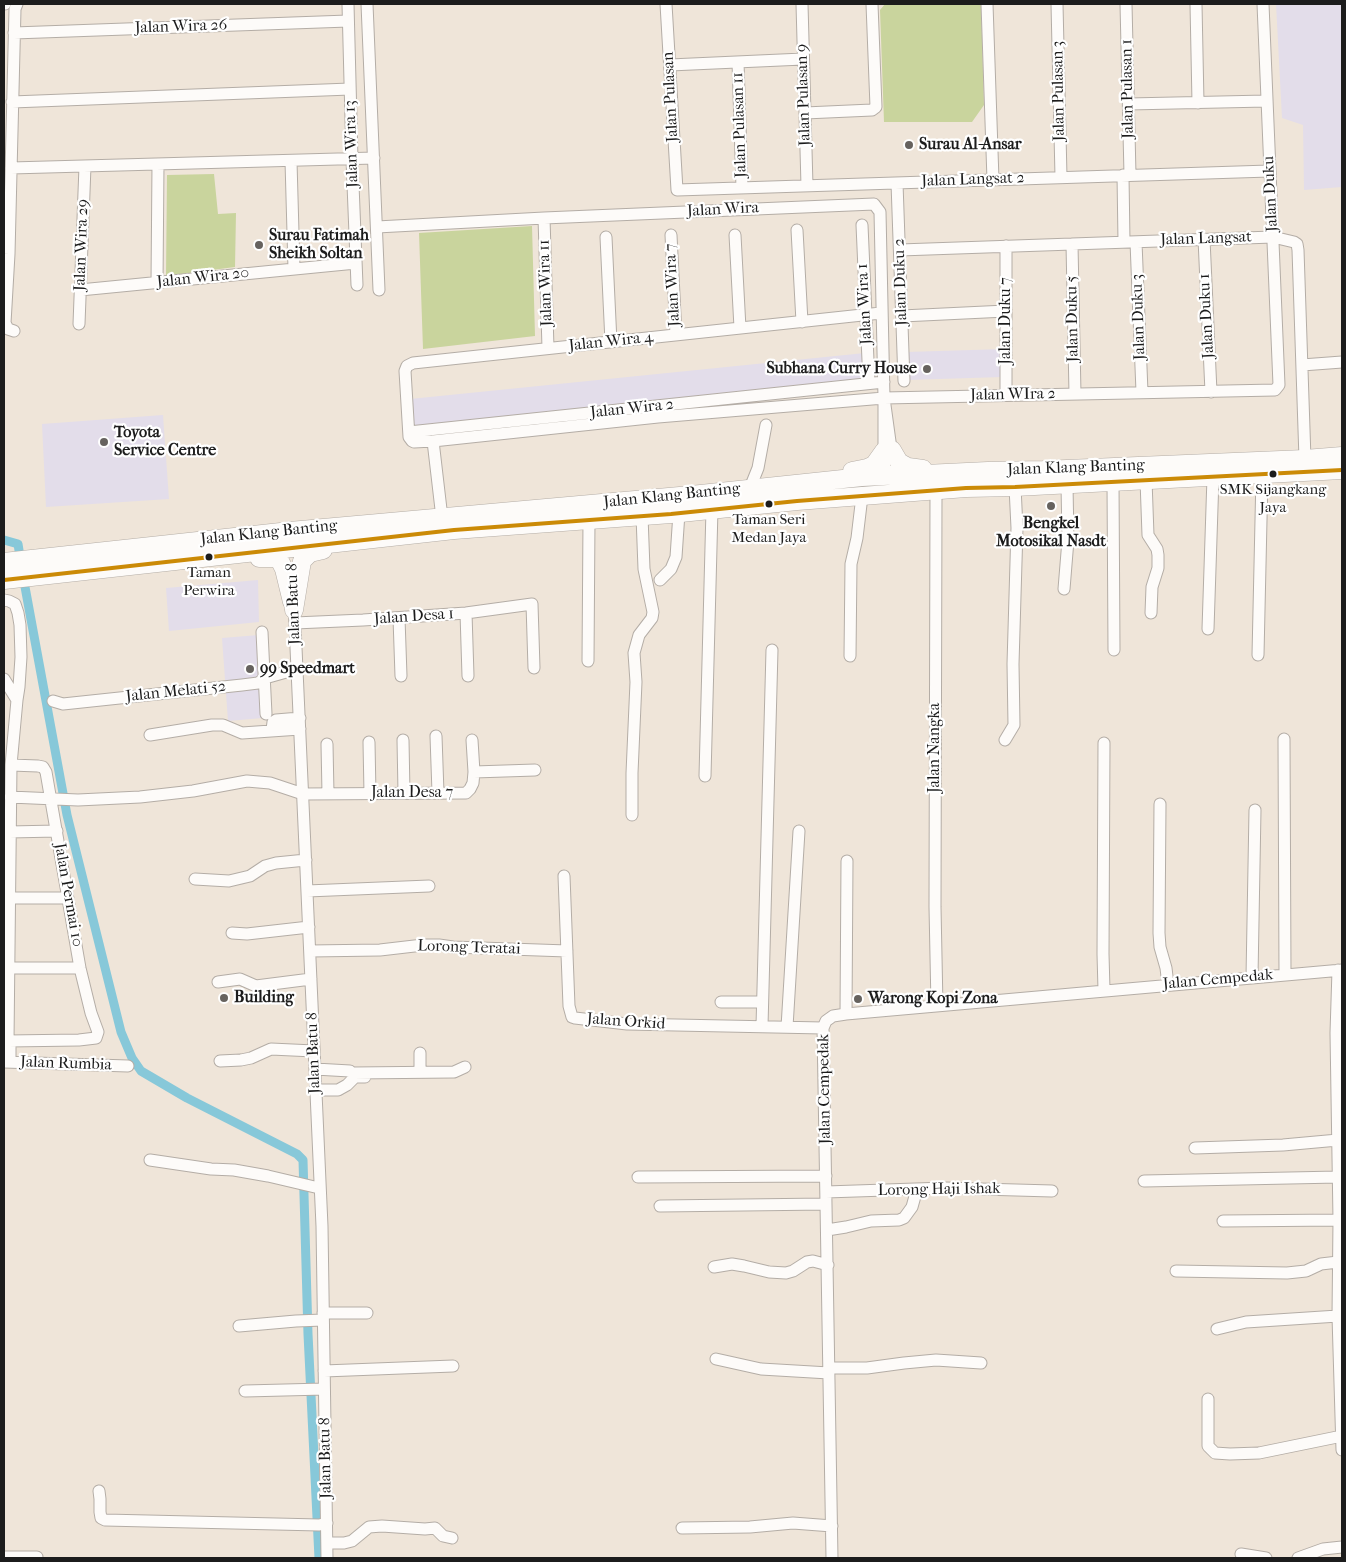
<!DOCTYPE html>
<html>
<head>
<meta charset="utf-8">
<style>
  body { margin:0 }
  #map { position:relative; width:1346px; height:1562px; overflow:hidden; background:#efe5d9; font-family:"IM FELL French Canon",serif }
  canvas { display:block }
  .frame { position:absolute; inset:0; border:5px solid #1c1c1c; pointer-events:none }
</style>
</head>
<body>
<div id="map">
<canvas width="1346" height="1562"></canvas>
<div class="frame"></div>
</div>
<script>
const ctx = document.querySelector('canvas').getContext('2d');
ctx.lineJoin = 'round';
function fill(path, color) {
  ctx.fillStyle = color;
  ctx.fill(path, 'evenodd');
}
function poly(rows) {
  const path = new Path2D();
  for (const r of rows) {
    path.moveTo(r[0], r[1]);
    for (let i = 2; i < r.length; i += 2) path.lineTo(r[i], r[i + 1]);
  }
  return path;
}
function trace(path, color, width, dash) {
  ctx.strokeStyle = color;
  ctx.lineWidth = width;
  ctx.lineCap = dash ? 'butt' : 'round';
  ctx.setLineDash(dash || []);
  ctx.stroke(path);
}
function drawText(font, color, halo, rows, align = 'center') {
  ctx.font = font + ' "IM FELL French Canon",serif';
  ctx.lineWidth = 4.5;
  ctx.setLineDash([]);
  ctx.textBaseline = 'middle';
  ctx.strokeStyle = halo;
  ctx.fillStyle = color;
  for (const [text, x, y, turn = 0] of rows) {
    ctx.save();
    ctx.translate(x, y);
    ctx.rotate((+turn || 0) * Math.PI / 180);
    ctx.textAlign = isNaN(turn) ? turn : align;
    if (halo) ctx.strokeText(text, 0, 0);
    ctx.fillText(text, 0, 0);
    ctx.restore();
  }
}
fill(poly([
  [1276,4,1342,4,1342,187,1304,190,1303,125,1282,118],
  [1004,349,1003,377,907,380,906,352],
  [865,353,866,381,411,429,410,399],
  [163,415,169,499,46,507,42,424],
  [258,580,259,622,169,631,166,588],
  [259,635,263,718,228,721,222,638]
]), '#e3ddea');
fill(poly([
  [885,4,981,4,984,105,972,122,884,122,880,10],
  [214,174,218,214,236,213,235,267,166,276,167,175],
  [532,226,535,336,423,349,419,233]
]), '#c9d49d');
trace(poly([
  [4,540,18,544,21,563],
  [23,576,67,815,121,1032,132,1058,141,1071,187,1098,297,1154,303,1160,308,1334,319,1558]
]), '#87c8d9', 9);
const minor = poly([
  [4,4,5,4],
  [348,4,352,159,357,285],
  [367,4,379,290],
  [666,4,677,190,1269,171],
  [802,4,807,186],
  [987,4,993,180],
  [1057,4,1061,177],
  [1126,4,1130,175],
  [1196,4,1198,103],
  [14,33,348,21],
  [738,62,742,188],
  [670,65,803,59],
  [12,102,350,89],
  [1129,104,1266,101],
  [805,113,872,110,876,107,872,4],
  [291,161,294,269],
  [11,168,374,158],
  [1123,175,1124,242],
  [897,183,904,381],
  [544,218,548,348],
  [862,225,869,383],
  [377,227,544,218,874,204,880,212,884,398,884,451,885,472,888,475,892,471],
  [797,230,802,322],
  [671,235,676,335],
  [735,235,740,328],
  [606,237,611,342],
  [1204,239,1211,392],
  [1136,242,1142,392],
  [1072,244,1075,394],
  [1006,246,1006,395],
  [900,250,1273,237,1294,242,1297,244,1298,250,1305,459],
  [157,283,158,164],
  [80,290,356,263],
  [881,313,413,363,407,366,405,371,409,437,412,441,414,442,433,441,658,417,884,398,1275,390,1279,385,1263,4],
  [902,316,1006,311],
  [79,324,85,166],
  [14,331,8,329,5,323,9,254,15,9,17,4],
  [1302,365,1342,362],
  [884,398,892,456],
  [409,432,884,382],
  [433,441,442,518],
  [1146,480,1148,535,1157,549,1158,555,1158,568,1152,587,1151,613],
  [1113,482,1114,650],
  [750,488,758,468,766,425],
  [936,491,935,907,937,1006],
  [660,580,671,569,676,557,679,513],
  [1064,589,1068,540,1067,485],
  [4,600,9,601,15,604,18,613,20,625,21,657,19,687,17,700,11,765,8,1041,10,1046,10,1062],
  [294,603,322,1226,327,1558],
  [466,613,468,676],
  [399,618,401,676],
  [295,623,363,620,466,613,532,604,534,668],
  [1208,629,1213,477],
  [262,632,266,714],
  [1258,655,1262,475],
  [850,656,851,564,857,538,862,496],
  [588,661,589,520],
  [4,679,17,700],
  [53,701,63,704,242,685,258,683,265,678,297,669],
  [272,730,273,722,276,720,300,718],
  [150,735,212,725,223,725,242,733,300,729],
  [436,736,438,793],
  [1284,739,1285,974],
  [403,740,404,793],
  [1005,740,1014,725,1013,664,1017,528,1015,487],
  [369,742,370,794],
  [1104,743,1103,954,1104,990],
  [327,744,328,794],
  [474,772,535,770],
  [705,776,712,509],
  [10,797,78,800,140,797,193,791,247,781,270,783,303,794,466,793,470,789,473,783,474,772,472,740],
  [1160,804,1159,933,1160,947,1166,968,1168,985],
  [632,815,632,773,636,682,634,653,639,635,652,618,653,612,644,569,642,516],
  [9,832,57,831],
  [564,876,569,1006,572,1017,575,1018,627,1024,823,1028],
  [195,879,229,881,250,876,265,866,276,863,306,860],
  [307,891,429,886],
  [9,898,67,898],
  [232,933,247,934,309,927],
  [310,951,380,950,423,945,439,945,453,947,567,951],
  [10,968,80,968],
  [1338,970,1336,1033,1339,1220,1338,1316,1342,1450],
  [1252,977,1255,810],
  [218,982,240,979,256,986,311,979],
  [721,1002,762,1002],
  [846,1014,847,861],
  [762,1026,772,650],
  [787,1027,799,831],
  [8,1041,79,1040,96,1038,98,1032,91,1013,80,968,46,772,43,767,38,766,11,765],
  [420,1053,420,1072],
  [220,1061,241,1060,251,1058,271,1049,314,1051],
  [4,1062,128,1066],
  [315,1069,350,1071,355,1077],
  [353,1073,454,1072,465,1067],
  [316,1090,338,1090,347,1085,355,1077,365,1077],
  [1195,1148,1283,1145,1338,1140],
  [150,1160,211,1169,234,1170,268,1176,319,1188],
  [638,1177,826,1176],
  [1144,1181,1338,1177],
  [826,1192,945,1188,1052,1191],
  [660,1206,826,1204],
  [1223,1221,1339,1220],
  [827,1230,846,1227,871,1221,899,1220,904,1218,912,1207,917,1189],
  [714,1267,732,1264,744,1266,769,1272,786,1273,793,1271,807,1262,813,1261,828,1265],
  [1176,1271,1287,1273,1306,1271,1321,1264,1338,1262],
  [323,1313,367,1313],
  [239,1326,296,1321,323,1320],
  [1217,1329,1246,1322,1338,1316],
  [716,1359,761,1369,829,1373],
  [829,1368,867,1368,904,1363,936,1360,981,1363],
  [324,1371,453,1366],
  [245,1391,324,1389],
  [1208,1399,1208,1446,1215,1453,1230,1454,1259,1453,1342,1436],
  [99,1491,100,1499,100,1512,101,1518,105,1520,319,1525,327,1523],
  [682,1528,750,1527,793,1523,832,1526],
  [327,1543,344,1543,352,1541,369,1527,382,1526,425,1529,435,1528,443,1536,452,1538],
  [1241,1554,1266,1558],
  [4,1557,37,1557],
  [832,1558,823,1028,826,1021,833,1016,846,1014,1342,970],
  [1298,1558,1323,1549,1342,1547]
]);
const highway = poly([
  [892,450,899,462,908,467,923,469],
  [852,471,867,468,874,465,884,451],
  [259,558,275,558,280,561,284,569,292,602],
  [4,562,290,531,691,495,862,477,988,471,1043,470,1305,459,1342,456],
  [4,580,454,530,671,514,797,501,966,488,1015,487,1342,470],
  [294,610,302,561,310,553,323,550]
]);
trace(minor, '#b4ada6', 13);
trace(highway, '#b4ada6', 19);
trace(minor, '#fdfbf9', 11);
trace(highway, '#fdfbf9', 18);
trace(poly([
  [4,580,454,530,671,514,797,501,966,488,1015,487,1342,470]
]), '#cb8a06', 4);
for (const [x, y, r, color] of [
  [909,145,5,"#66625e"],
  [259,245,5,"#66625e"],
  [927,369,5,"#66625e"],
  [104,442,5,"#66625e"],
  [1273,474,4.5,"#1c1c1c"],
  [769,504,4.5,"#1c1c1c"],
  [1051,506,5,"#66625e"],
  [209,557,4.5,"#1c1c1c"],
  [250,669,5,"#66625e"],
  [224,998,5,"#66625e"],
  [858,999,5,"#66625e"]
]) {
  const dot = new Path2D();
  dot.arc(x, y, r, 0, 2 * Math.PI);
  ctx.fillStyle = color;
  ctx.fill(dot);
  trace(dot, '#fff', 2);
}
drawText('15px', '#1c1c1c', '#fff', [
  ["SMK Sijangkang",1273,490],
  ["Jaya",1273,508],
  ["Taman Seri",769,520],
  ["Medan Jaya",769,538],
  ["Taman",209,573],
  ["Perwira",209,591]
]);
drawText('16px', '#1c1c1c', '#fff', [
  ["Jalan Wira 26",181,27,-2],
  ["Jalan Pulasan 1",1128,89,-91],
  ["Jalan Pulasan 3",1059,91,-91],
  ["Jalan Pulasan 9",804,95,-92],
  ["Jalan Pulasan",671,97,-93],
  ["Jalan Pulasan 11",740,125,-92],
  ["Jalan Wira 13",352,144,-92],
  ["Jalan Langsat 2",973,180,-2],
  ["Jalan Duku",1271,194,-93],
  ["Jalan Wira",723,210,-3],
  ["Jalan Langsat",1206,239,-2],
  ["Jalan Wira 29",82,245,-88],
  ["Jalan Wira 20",203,278,-6],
  ["Jalan Duku 2",901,282,-92],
  ["Jalan Wira 11",546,283,-92],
  ["Jalan Wira 7",673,285,-93],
  ["Jalan Wira 1",865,304,-93],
  ["Jalan Duku 1",1207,316,-93],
  ["Jalan Duku 3",1139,317,-92],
  ["Jalan Duku 5",1073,319,-91],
  ["Jalan Duku 7",1006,321,-90],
  ["Jalan Wira 4",611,342,-6],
  ["Jalan WIra 2",1013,395,-1],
  ["Jalan Wira 2",632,409,-6],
  ["Jalan Klang Banting",1076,468,-2],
  ["Jalan Klang Banting",672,496,-6],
  ["Jalan Klang Banting",269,533,-6],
  ["Jalan Batu 8",294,604,-92],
  ["Jalan Desa 1",414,617,-4],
  ["Jalan Melati 52",176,692,-6],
  ["Jalan Nangka",935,748,-90],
  ["Jalan Desa 7",412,793],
  ["Jalan Permai 10",68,895,80],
  ["Lorong Teratai",469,948,2],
  ["Jalan Cempedak",1218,980,-5],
  ["Jalan Orkid",626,1022,4],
  ["Jalan Batu 8",314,1053,-92],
  ["Jalan Rumbia",66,1064,2],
  ["Jalan Cempedak",825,1089,-91],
  ["Lorong Haji Ishak",939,1190,-1],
  ["Jalan Batu 8",326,1458,-91]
]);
drawText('bold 16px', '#1c1c1c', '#fff', [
  ["Surau Al-Ansar",919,145],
  ["Surau Fatimah",269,236],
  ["Sheikh Soltan",269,254],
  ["Subhana Curry House",917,369,"right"],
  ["Toyota",114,433],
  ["Service Centre",114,451],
  ["Bengkel",1051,524,"center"],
  ["Motosikal Nasdt",1051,542,"center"],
  ["99 Speedmart",260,669],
  ["Building",234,998],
  ["Warong Kopi Zona",868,999]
], 'left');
</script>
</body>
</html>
